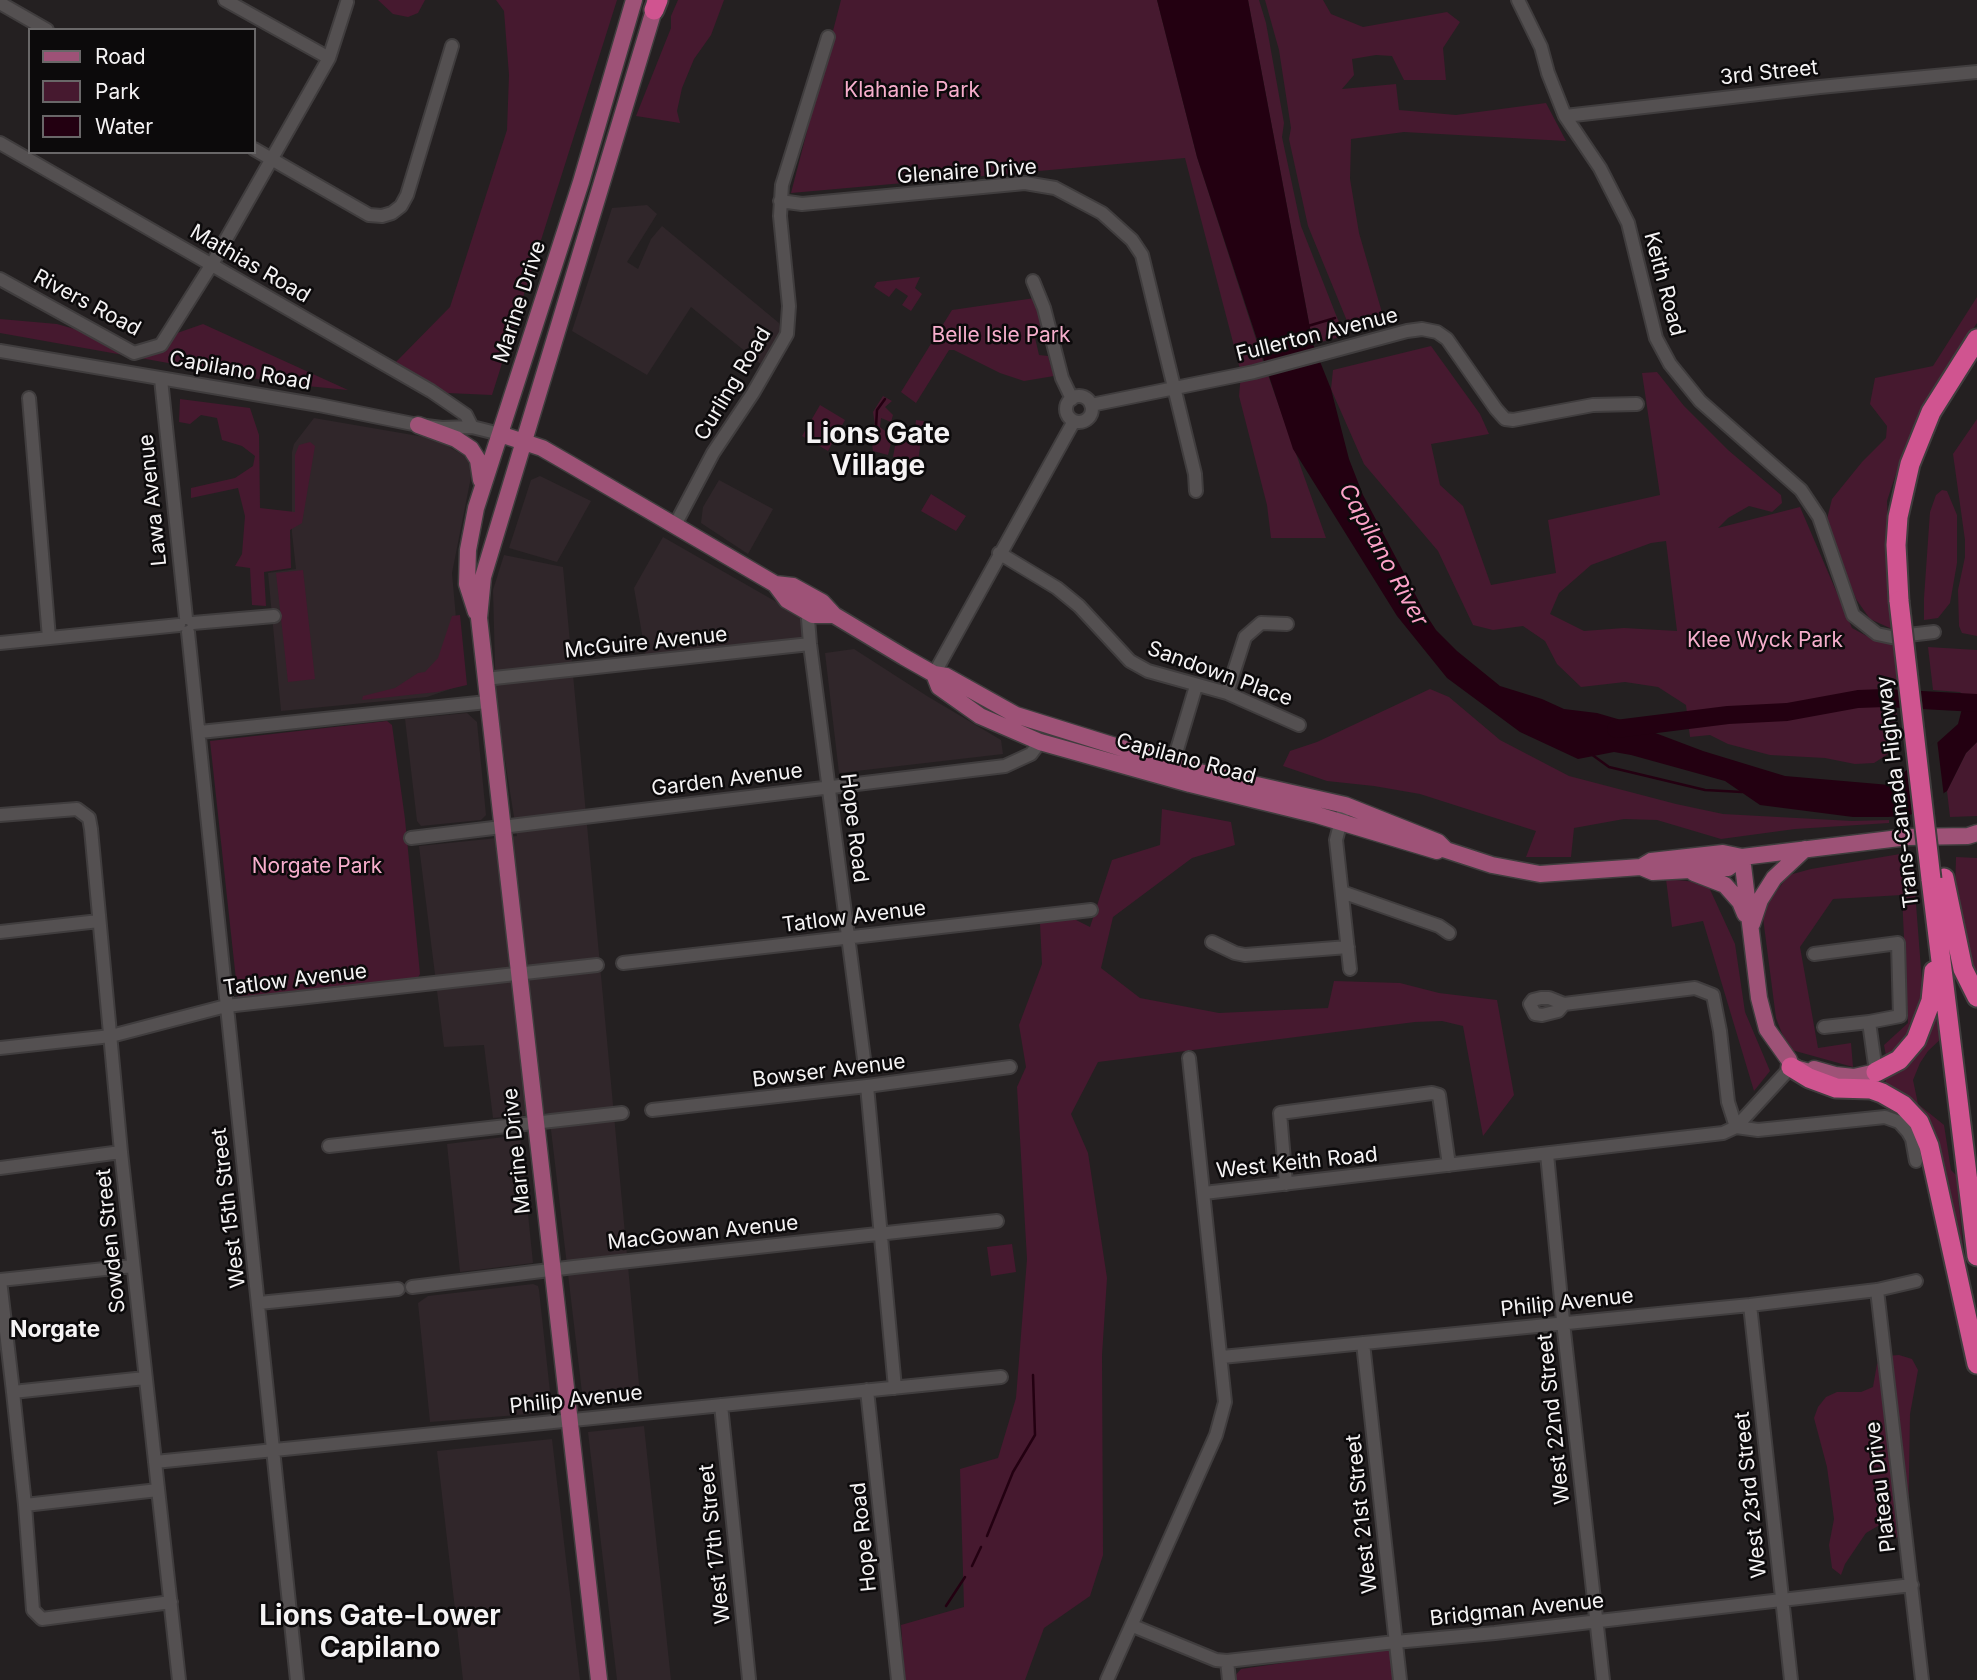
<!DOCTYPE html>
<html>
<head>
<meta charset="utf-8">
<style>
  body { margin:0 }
  #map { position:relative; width:1977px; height:1680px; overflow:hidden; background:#242021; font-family:Inter,sans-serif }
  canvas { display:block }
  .legend { position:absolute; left:28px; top:28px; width:228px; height:126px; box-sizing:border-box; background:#0c0a0b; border:2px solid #696768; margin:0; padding:9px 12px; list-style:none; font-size:21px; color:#f5f3f4 }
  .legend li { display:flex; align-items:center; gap:14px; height:35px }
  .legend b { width:35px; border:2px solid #696768 }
</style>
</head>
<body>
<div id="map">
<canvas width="1977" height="1680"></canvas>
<ul class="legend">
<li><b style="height:9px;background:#9e5277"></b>Road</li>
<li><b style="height:19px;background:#46192f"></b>Park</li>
<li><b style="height:19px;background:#230011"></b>Water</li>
</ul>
</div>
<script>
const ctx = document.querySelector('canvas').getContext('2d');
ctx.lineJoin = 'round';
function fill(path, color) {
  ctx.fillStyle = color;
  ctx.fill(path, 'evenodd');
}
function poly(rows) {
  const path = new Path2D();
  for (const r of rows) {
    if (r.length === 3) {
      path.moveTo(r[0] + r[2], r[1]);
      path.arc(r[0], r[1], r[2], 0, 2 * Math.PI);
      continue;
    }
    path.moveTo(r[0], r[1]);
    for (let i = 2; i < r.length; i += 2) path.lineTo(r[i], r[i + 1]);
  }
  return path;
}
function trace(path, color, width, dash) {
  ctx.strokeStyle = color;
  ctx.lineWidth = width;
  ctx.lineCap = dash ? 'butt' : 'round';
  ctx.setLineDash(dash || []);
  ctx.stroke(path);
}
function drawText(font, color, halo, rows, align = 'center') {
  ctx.font = font + ' Inter,sans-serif';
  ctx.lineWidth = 5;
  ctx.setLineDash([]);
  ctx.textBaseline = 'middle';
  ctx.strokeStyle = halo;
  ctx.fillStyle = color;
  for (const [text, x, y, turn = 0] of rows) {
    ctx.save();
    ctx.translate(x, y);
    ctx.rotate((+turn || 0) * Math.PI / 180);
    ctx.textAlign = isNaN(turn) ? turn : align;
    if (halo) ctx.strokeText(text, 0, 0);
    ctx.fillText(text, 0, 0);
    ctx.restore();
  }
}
fill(poly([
  [647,205,657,214,627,262,638,269,651,239,662,226,779,323,781,333,763,366,691,307,647,375,572,331,612,208],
  [314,418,436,439,471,460,471,477,452,573,462,685,427,697,281,711,268,573,296,569,292,533,292,452,294,444],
  [540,476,591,501,557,562,509,548,531,480],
  [719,480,773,509,748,554,701,523,703,507],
  [663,537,801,616,804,640,646,657,634,588],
  [504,555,563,567,640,1395,583,1401,549,1113,493,1118,484,1045,444,1047,419,846,517,836,496,703,493,590],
  [854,649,927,696,1001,740,1003,754,839,773,825,653],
  [467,713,477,722,486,815,481,820,421,826,417,821,405,719],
  [520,1135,533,1263,460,1272,447,1144],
  [533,1284,538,1286,539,1290,551,1401,550,1406,546,1410,530,1414,430,1422,418,1303,428,1296],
  [644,1426,671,1680,617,1680,588,1432],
  [552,1439,580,1680,463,1680,437,1451]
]), '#30262a');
fill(poly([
  [378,0,425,0,418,13,408,17,393,14],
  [496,0,617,0,492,395,447,393,395,363,450,307,507,130,509,75,504,11],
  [678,0,724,0,711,35,694,59,682,88,677,111,680,123,636,116,671,28,671,16],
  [841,0,1157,0,1197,157,1263,361,1326,538,1271,538,1267,505,1239,396,1241,373,1185,158,791,193],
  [1248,0,1259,0,1266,23,1284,123,1282,137,1301,226,1338,320,1346,330,1348,335,1313,344],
  [1265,0,1323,0,1331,14,1363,27,1447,12,1460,22,1443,48,1446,80,1404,80,1392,56,1376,55,1352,59,1354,75,1342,89,1396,84,1399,110,1456,115,1546,103,1566,141,1404,132,1351,139,1350,179,1359,233,1383,316,1352,325,1347,321,1308,226,1289,139,1291,128,1279,50],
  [920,277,915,288,922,294,911,311,902,305,908,296,896,288,889,297,874,287,877,282],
  [1977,297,1977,323,1939,379,1905,446,1887,501,1892,629,1870,619,1856,599,1826,523,1832,499,1862,462,1886,438,1887,426,1870,404,1875,378,1933,366],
  [1035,298,1041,326,1033,329,1039,355,1048,356,1054,376,1024,381,1000,373,954,350,949,350,916,403,901,392,952,310],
  [0,319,57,324,137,347,203,324,348,390,286,384,0,333],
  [1431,346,1480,414,1489,434,1431,444,1440,485,1463,506,1491,585,1556,573,1548,520,1660,495,1642,373,1657,372,1684,406,1728,450,1781,495,1782,503,1772,512,1749,506,1728,518,1718,528,1800,507,1852,628,1874,640,1893,644,1898,684,1894,686,1897,716,1893,717,1897,727,1896,749,1874,763,1855,764,1825,758,1770,755,1728,744,1710,735,1690,737,1686,705,1658,687,1625,682,1581,687,1557,664,1545,641,1523,626,1493,630,1473,625,1438,551,1364,464,1331,389,1333,370],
  [1666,541,1677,631,1624,628,1584,631,1550,614,1559,593,1591,565,1651,543],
  [883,396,892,401,885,407,893,415,891,422,881,418,880,427,897,440,891,443,888,455,873,451,871,438,863,432,875,424,873,412],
  [180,399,250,408,259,435,260,508,295,512,295,455,299,445,310,442,315,446,302,523,290,530,291,568,264,572,266,606,252,605,250,568,235,566,242,554,245,516,238,488,191,498,191,488,235,478,253,466,255,456,242,446,222,440,217,418,201,415,190,424,179,422],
  [820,405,845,420,828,451,802,436],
  [1977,419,1977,636,1962,633,1959,626,1958,590,1965,557,1965,540,1953,454],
  [916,420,924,421,918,461,893,457,895,446,914,437],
  [1942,490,1947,491,1957,515,1957,563,1950,603,1938,618,1924,620,1924,598,1930,512,1936,495],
  [931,494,966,516,956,531,921,511],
  [303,570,315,679,288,682,276,573],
  [460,615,467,685,437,692,362,700,363,696,395,688,418,673,425,672,438,658,452,616],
  [1928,647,1977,650,1977,695,1965,697,1960,692,1933,690],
  [1430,689,1449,697,1500,740,1569,776,1676,804,1723,814,1852,821,1889,820,1889,823,1795,829,1721,839,1657,820,1624,819,1574,828,1571,857,1526,857,1536,831,1420,794,1374,786,1327,781,1283,766,1290,751,1317,742],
  [387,721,392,725,405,819,420,974,417,979,238,998,210,741],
  [1977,742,1977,816,1950,817,1947,791,1966,753],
  [1162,809,1231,822,1235,845,1192,858,1113,917,1101,968,1140,998,1219,1013,1328,1008,1334,981,1400,983,1439,993,1497,1000,1514,1095,1483,1136,1463,1026,1442,1021,1415,1022,1098,1062,1071,1114,1088,1153,1107,1278,1102,1355,1103,1555,1090,1596,1044,1628,1025,1680,905,1680,901,1625,964,1607,960,1469,998,1458,1016,1398,1027,1259,1017,1087,1026,1067,1019,1025,1042,964,1040,923,1062,913,1090,927,1112,860,1160,845],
  [1912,852,1923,995,1906,1042,1886,1056,1884,1045,1908,1023,1902,895,1833,899,1800,947,1818,1048,1851,1043,1853,1067,1788,1049,1776,1018,1762,910,1789,875,1811,869],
  [1956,857,1977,858,1977,979,1955,895],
  [1666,879,1707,883,1735,944,1745,1012,1770,1071,1754,1091,1703,921,1672,927],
  [1943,1014,1944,1036,1928,1051,1920,1063,1913,1080,1918,1104,1944,1125,1951,1170,1956,1175,1963,1246,1956,1246,1927,1127,1913,1101,1885,1084,1887,1074,1909,1065,1917,1054,1930,1031,1933,1015],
  [1012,1244,1016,1272,991,1276,987,1247],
  [1899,1355,1912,1359,1918,1370,1910,1414,1908,1531,1896,1538,1890,1527,1878,1526,1866,1533,1845,1564,1841,1575,1832,1568,1829,1545,1834,1519,1827,1467,1814,1418,1818,1407,1826,1397,1837,1392,1861,1392,1873,1387,1877,1364,1886,1356],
  [1385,1648,1391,1649,1394,1680,1231,1680,1241,1669]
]), '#46192f');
fill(poly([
  [1157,0,1248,0,1313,344,1331,389,1349,459,1363,495,1425,613,1436,630,1457,651,1500,686,1542,699,1564,709,1597,713,1621,720,1703,751,1785,776,1890,785,1958,724,1965,697,1977,695,1977,742,1966,753,1947,791,1910,815,1888,817,1853,817,1760,805,1725,781,1631,755,1614,752,1578,759,1520,732,1447,678,1397,616,1293,449,1197,157]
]), '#230011');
fill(poly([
  [1937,740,1944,797,1915,816,1909,764]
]), '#242021');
trace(poly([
  [1308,326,1335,318],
  [866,435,876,427,877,410,885,399],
  [1591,754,1609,767,1705,790,1742,792],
  [987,1536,1013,1472,1035,1435,1033,1375],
  [972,1566,981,1547],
  [946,1606,965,1577]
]), '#230011', 2.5);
trace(poly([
  [1616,729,1728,715,1787,712,1858,699,1885,698,1977,703]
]), '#230011', 18);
const minor = poly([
  [225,0,329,58],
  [1518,0,1541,47,1548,73,1565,116,1600,168,1628,223,1656,338,1670,364,1700,401,1801,490,1819,517,1853,615,1877,634,1891,637,1934,632],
  [0,3,47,30],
  [1565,116,1820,87,1977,72],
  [0,143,431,391,466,415,472,427],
  [254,149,369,215,382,216,392,213,401,206,407,195,452,46],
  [780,201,802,204,1025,183,1055,188,1102,213,1132,240,1142,255,1195,474,1196,491],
  [0,279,134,353,161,345,212,264,329,58,347,2],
  [1033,281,1044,308,1062,378,1072,399],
  [0,351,319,405,418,425,442,428,472,427,500,434],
  [161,379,186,618],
  [1079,409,13],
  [29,398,49,638],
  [1091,405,1254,372,1407,331,1422,329,1437,332,1447,339,1496,409,1505,419,1513,420,1593,405,1637,404],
  [675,525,713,453,753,393,787,334,789,306,780,216,782,185,828,37],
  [999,553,1057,588,1079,606,1130,661,1148,671,1227,693,1299,725],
  [813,615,808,619,810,644,864,1059],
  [193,623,274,616],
  [188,632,297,1680],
  [0,643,179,625],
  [934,674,1074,421],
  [485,679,810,644],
  [1227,693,1245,637,1261,623,1287,624],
  [200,732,487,702],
  [1176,753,1196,686],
  [1345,805,1336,840,1350,969],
  [0,815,77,809,89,818,91,829,121,1152,179,1680],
  [411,838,1005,766,1031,754,1040,742],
  [1342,892,1439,926,1449,933],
  [0,932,99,921],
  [1212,942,1235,953,1245,955,1348,947],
  [1814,954,1898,943,1900,1016,1869,1022,1876,1072],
  [623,963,1091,910],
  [1564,1004,1558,1011,1542,1015,1535,1014,1530,1004,1533,1000,1541,998,1549,998,1564,1004,1695,988,1713,995,1720,1031,1728,1102,1736,1127],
  [1824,1027,1869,1022],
  [0,1048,111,1036,226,1006,597,965],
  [867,1086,895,1388],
  [652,1110,867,1086,1010,1067],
  [1736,1127,1758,1130,1885,1117,1899,1122,1908,1132,1912,1139,1916,1161],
  [329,1146,622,1113],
  [1547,1154,1564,1331,1603,1680],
  [0,1168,121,1152],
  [1286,1184,1280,1113,1432,1093,1439,1095,1449,1165],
  [1204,1193,1723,1133,1736,1127,1791,1067],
  [0,1280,13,1392,145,1378],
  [0,1280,133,1266],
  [412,1287,574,1267,997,1221],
  [1877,1290,1922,1680],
  [259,1303,398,1289],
  [1750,1305,1791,1680],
  [1363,1343,1400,1680],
  [1222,1357,1750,1305,1877,1290,1916,1281],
  [867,1390,898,1680],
  [13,1392,25,1505],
  [721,1405,749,1679],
  [155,1462,1001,1377],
  [158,1490,25,1505,33,1610,42,1619,171,1602],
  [1133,1626,1216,1660,1227,1661,1395,1642,1495,1633,1912,1585],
  [1227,1661,1229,1680],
  [1107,1680,1216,1435,1225,1402,1189,1058]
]);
const major = poly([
  [418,425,456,439,471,449,478,460,481,480],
  [500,434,542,448,568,463,775,584,787,600,813,615,834,615],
  [775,584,793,586,822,602,834,615,904,657,934,674,946,676,1016,715,1195,771,1345,805,1438,842,1446,850,1492,865,1540,874,1641,867,1653,872,1728,868,1742,857],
  [476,612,467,584,468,550,476,508,581,182,634,0],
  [934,674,939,687,980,716,1040,742,1190,784,1317,815,1437,851],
  [1742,857,1759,998,1767,1029,1789,1060,1791,1067,1813,1073,1822,1072],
  [1641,867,1651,861,1723,853,1742,857,1908,837,1968,836,1977,833],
  [1694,873,1725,885,1740,902,1745,914],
  [1752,924,1760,900,1774,878,1805,849],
  [1814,1069,1835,1075,1854,1077,1876,1072],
  [599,1680,479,618,483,577,654,10,655,0]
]);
const highway = poly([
  [654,10,658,0],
  [1899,601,1896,545,1898,517,1910,464,1931,412,1977,339],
  [1944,878,1963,969,1977,997],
  [1931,879,1977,1256],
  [1791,1067,1809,1078,1836,1088,1871,1089,1882,1093,1903,1105,1919,1122,1929,1146,1977,1364],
  [1876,1072,1899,1060,1916,1040,1931,1001,1934,971]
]);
trace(minor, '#403d3e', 16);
trace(major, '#403d3e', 19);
trace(highway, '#403d3e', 23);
trace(minor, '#545051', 12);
trace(major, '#9e5277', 16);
trace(highway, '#d05490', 19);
const highwayBridge = poly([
  [1899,601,1931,879]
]);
trace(highwayBridge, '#403d3e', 23, []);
trace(highwayBridge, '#d05490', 19);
drawText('21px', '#f5f3f4', '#0c0a0b', [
  ["3rd Street",1769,73,-6],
  ["Glenaire Drive",967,172,-4],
  ["Mathias Road",250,264,30],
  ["Keith Road",1664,284,75],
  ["Marine Drive",520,302,-72],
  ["Rivers Road",87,303,28],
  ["Fullerton Avenue",1317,335,-14],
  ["Capilano Road",240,371,10],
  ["Curling Road",733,384,-59],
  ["Lawa Avenue",153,500,-96],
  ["McGuire Avenue",646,643,-6],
  ["Sandown Place",1220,674,20],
  ["Capilano Road",1186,759,15],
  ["Garden Avenue",727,780,-7],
  ["Trans-Canada Highway",1898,792,-97],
  ["Hope Road",854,828,83],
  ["Tatlow Avenue",854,917,-7],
  ["Tatlow Avenue",295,980,-7],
  ["Bowser Avenue",829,1071,-7],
  ["Marine Drive",517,1151,-96],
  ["West Keith Road",1297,1163,-6],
  ["West 15th Street",229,1208,-97],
  ["MacGowan Avenue",703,1233,-6],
  ["Sowden Street",111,1241,-96],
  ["Philip Avenue",1567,1303,-6],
  ["Philip Avenue",576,1400,-6],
  ["West 22nd Street",1554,1419,-96],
  ["Plateau Drive",1881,1487,-97],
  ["West 23rd Street",1751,1495,-96],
  ["West 21st Street",1362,1514,-96],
  ["Hope Road",864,1537,-96],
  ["West 17th Street",715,1544,-96],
  ["Bridgman Avenue",1517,1610,-6]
]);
drawText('21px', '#f6aecc', '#0c0a0b', [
  ["Klahanie Park",912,91],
  ["Belle Isle Park",1001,336],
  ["Klee Wyck Park",1765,641],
  ["Norgate Park",317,867]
]);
drawText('italic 23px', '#fca2c8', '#0c0a0b', [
  ["Capilano River",1383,555,61]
]);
drawText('bold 23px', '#f5f3f4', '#0c0a0b', [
  ["Norgate",55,1330]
]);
drawText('bold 28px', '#f5f3f4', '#0c0a0b', [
  ["Lions Gate",878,435],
  ["Village",878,467],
  ["Lions Gate-Lower",380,1617],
  ["Capilano",380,1649]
]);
</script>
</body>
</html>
